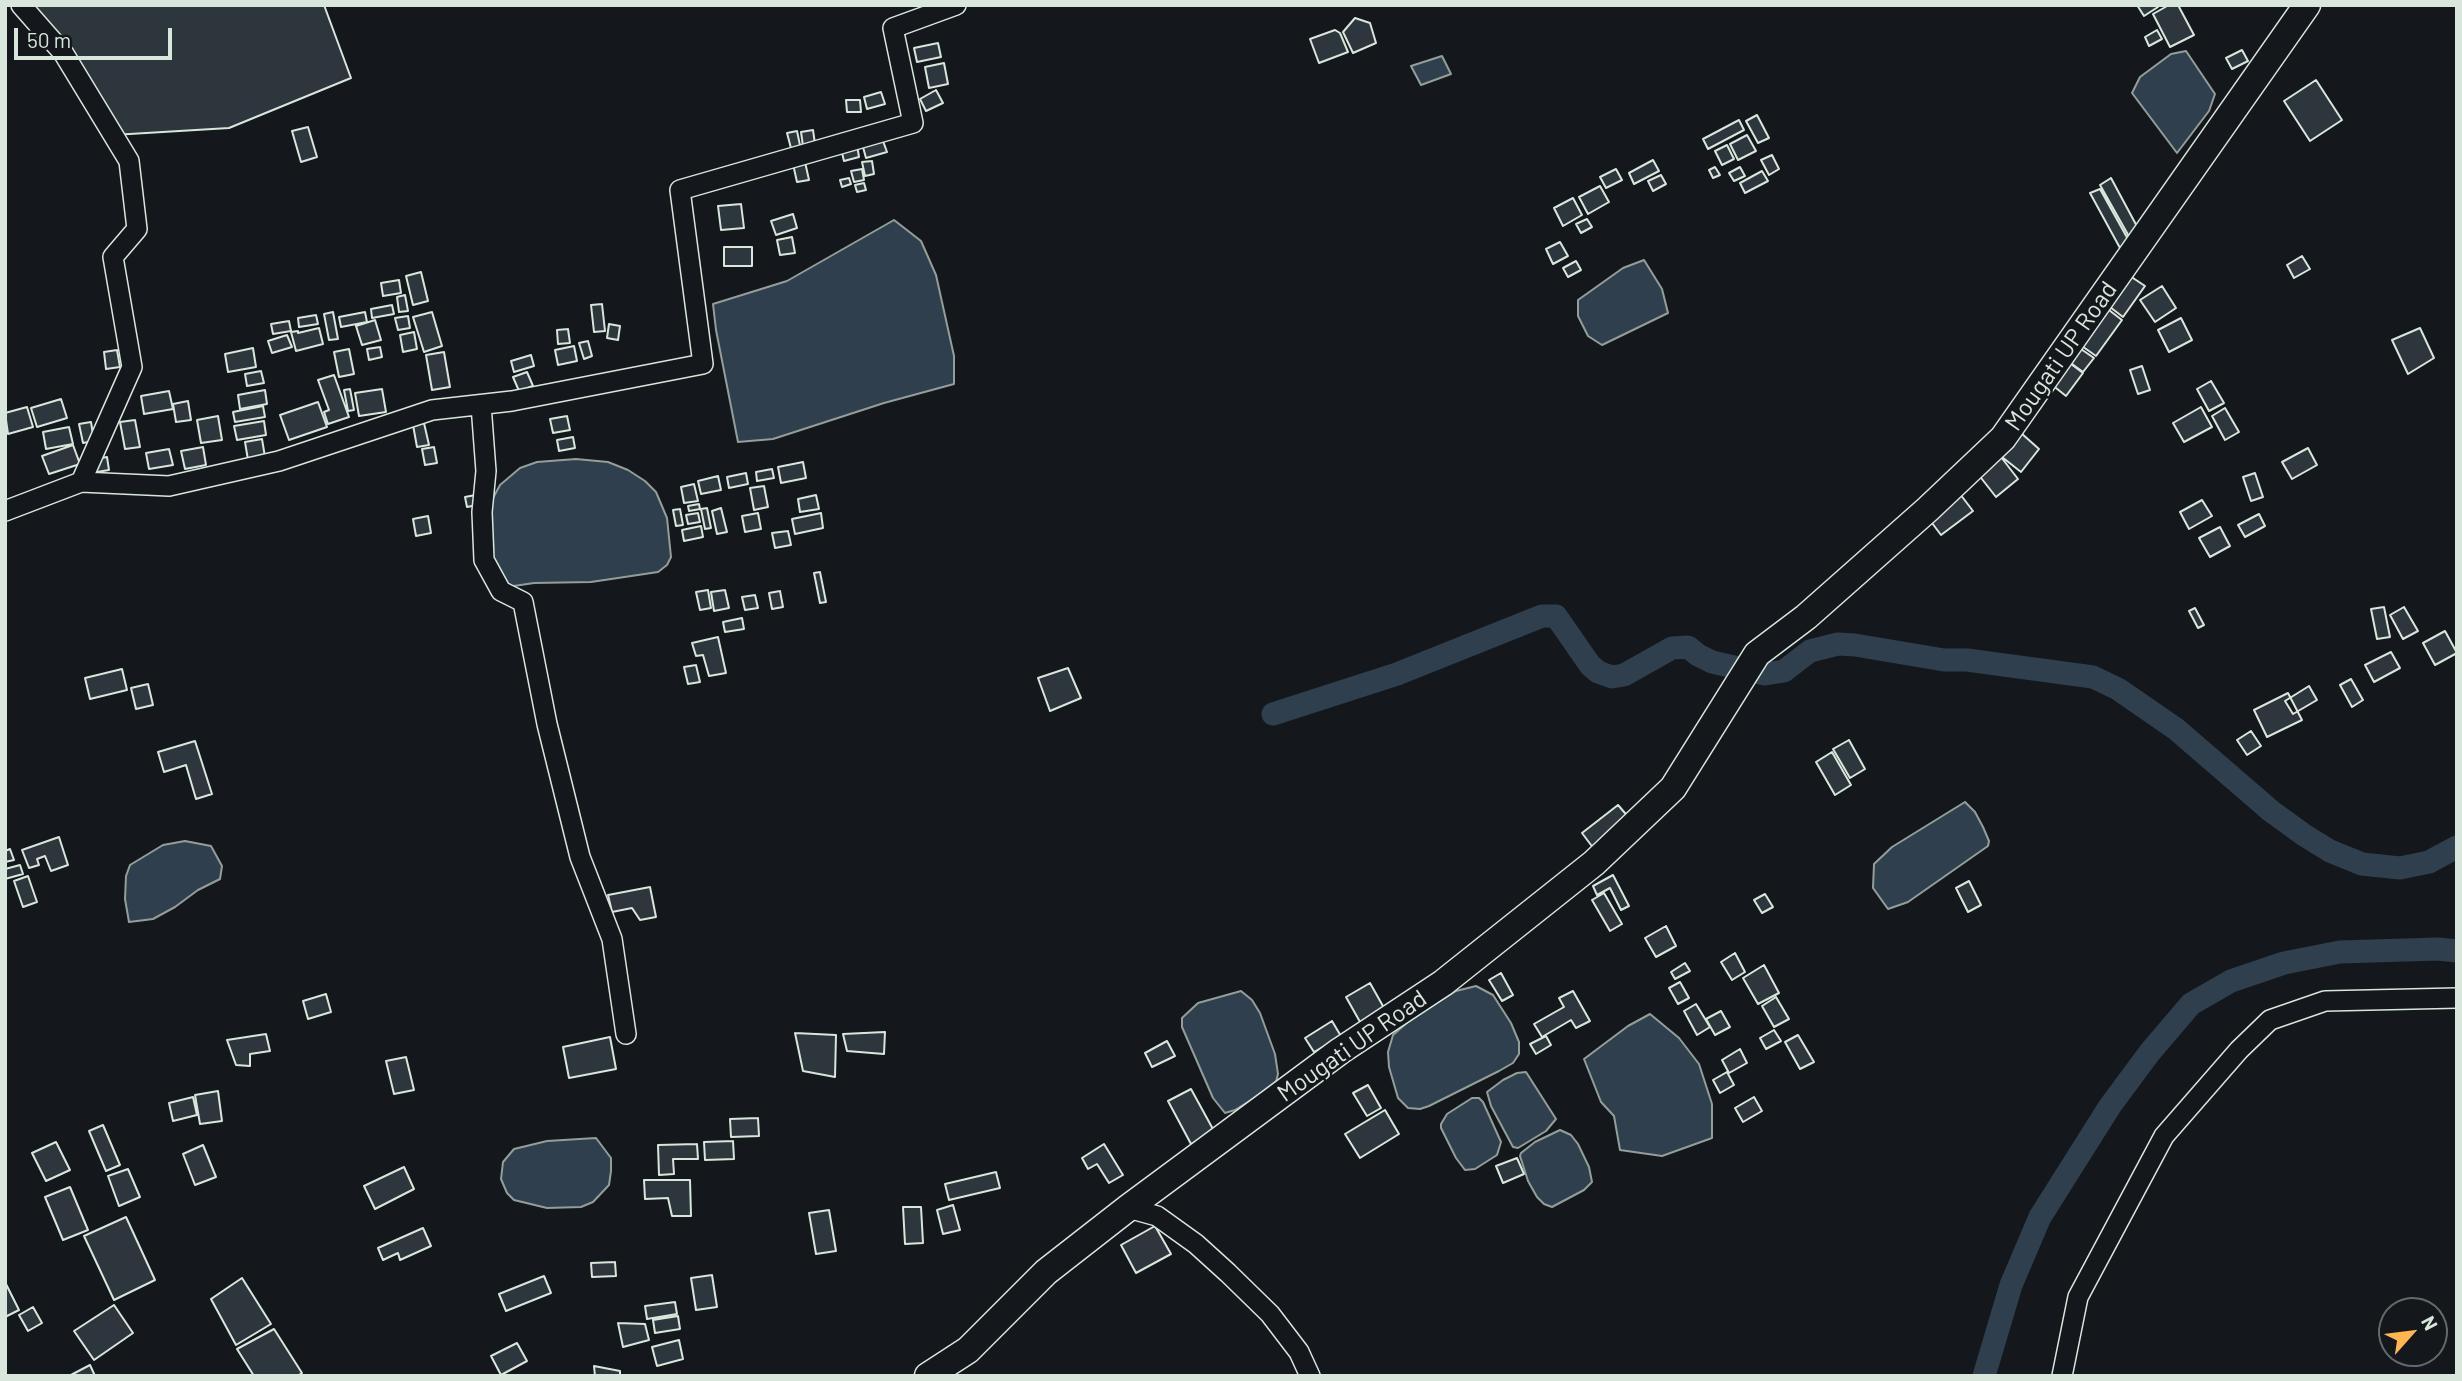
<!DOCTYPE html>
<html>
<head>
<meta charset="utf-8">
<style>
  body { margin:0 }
  #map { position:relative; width:2462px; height:1381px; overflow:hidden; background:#14181c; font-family:Barlow,sans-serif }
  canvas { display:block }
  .frame { position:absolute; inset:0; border:7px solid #d8e6dc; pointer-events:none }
  .north { position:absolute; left:2378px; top:1297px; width:70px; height:70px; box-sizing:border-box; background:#14181c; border:2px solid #626a69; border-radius:50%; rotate:62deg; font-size:19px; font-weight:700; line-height:28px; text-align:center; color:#d8e6dc }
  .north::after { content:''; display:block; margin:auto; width:24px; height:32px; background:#ffb74d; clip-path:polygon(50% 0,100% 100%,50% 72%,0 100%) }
  .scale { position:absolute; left:14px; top:28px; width:158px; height:32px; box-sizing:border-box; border:4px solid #d8e6dc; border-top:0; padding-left:9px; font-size:21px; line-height:24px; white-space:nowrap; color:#d8e6dc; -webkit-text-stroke:5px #14181c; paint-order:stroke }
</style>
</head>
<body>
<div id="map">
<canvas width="2462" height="1381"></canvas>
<div class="frame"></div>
<div class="north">N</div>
<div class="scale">50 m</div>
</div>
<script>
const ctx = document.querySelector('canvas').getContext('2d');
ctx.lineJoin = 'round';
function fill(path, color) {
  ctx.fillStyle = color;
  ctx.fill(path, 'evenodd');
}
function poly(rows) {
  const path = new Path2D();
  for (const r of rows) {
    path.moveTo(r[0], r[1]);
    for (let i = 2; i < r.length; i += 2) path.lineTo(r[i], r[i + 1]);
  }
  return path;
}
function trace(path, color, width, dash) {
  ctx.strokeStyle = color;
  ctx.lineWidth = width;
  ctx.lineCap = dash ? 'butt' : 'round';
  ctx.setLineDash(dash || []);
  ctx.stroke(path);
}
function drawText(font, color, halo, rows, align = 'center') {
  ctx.font = font + ' Barlow,sans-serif';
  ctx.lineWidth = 5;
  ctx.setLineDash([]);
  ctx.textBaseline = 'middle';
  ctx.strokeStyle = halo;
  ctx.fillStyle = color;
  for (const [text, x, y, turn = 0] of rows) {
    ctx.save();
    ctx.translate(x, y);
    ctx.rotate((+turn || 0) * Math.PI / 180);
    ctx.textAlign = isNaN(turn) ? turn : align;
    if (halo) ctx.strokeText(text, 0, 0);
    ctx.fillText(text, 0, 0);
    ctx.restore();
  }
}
const water = poly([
  [2186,51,2215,94,2209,111,2177,153,2132,93,2140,77,2171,54,2186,51],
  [1442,56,1451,74,1421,85,1411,66,1442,56],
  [894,220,921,241,936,275,954,356,954,384,884,403,773,439,738,442,716,330,713,304,787,281,894,220],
  [1644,260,1662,289,1668,313,1602,345,1588,336,1578,316,1578,300,1623,268,1644,260],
  [576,459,608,462,628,470,645,481,656,492,667,518,671,557,667,565,658,572,591,582,534,583,507,587,495,576,485,513,500,485,520,468,537,462,576,459],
  [1965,802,1975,812,1983,827,1989,841,1988,846,1908,902,1888,909,1873,888,1874,864,1892,847,1965,802],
  [185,841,211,846,222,866,220,879,198,890,175,907,153,919,129,922,125,899,126,876,130,865,163,845,185,841],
  [1476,986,1493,995,1511,1023,1519,1042,1519,1054,1513,1063,1499,1071,1429,1106,1420,1109,1408,1108,1398,1098,1389,1067,1388,1052,1393,1035,1409,1021,1443,999,1456,991,1476,986],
  [1241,991,1252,1000,1260,1013,1275,1054,1278,1074,1276,1082,1269,1089,1235,1110,1225,1113,1213,1098,1182,1027,1182,1018,1198,1003,1241,991],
  [1650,1014,1679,1038,1699,1064,1712,1104,1712,1138,1662,1156,1620,1150,1614,1116,1601,1102,1584,1059,1628,1026,1650,1014],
  [1526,1072,1556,1119,1546,1131,1518,1148,1513,1147,1491,1106,1487,1092,1503,1080,1517,1073,1526,1072],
  [1472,1098,1479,1098,1483,1102,1501,1142,1497,1155,1475,1169,1465,1170,1456,1158,1441,1128,1441,1124,1447,1114,1472,1098],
  [1560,1130,1571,1135,1578,1144,1589,1167,1592,1182,1584,1190,1552,1207,1544,1204,1537,1197,1528,1181,1520,1156,1521,1153,1535,1142,1560,1130],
  [596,1138,611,1158,611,1171,609,1185,593,1202,581,1207,547,1208,514,1200,507,1193,501,1179,503,1162,514,1149,547,1141,596,1138]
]);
fill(water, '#2f3f4d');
trace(water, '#939e99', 2);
trace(poly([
  [1273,714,1397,674,1542,616,1556,616,1590,665,1598,672,1612,677,1624,675,1672,648,1688,647,1698,655,1712,662,1765,674,1784,671,1810,651,1838,644,1855,645,1944,660,1967,660,2093,677,2118,689,2176,729,2271,811,2304,835,2330,851,2362,864,2400,868,2429,862,2457,847],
  [1984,1376,2011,1285,2040,1217,2110,1106,2150,1052,2191,1004,2231,981,2284,963,2340,952,2438,949,2457,951]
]), '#2f3f4d', 23);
const building = poly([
  [28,5,324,5,351,78,229,128,113,135,28,5],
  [2137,5,2157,5,2158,7,2144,16,2137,5],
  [2169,5,2178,5,2194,35,2170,47,2153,14,2169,5],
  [1355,18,1370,23,1376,43,1353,53,1343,32,1355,18],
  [1335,30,1340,33,1348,52,1319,63,1310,39,1335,30],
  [2157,30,2162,39,2149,46,2145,37,2157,30],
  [938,43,941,57,917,62,914,48,938,43],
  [2242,50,2248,61,2232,69,2226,58,2242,50],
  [944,63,948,84,929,88,925,67,944,63],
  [2316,80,2342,120,2310,141,2284,101,2316,80],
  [936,90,943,103,926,111,920,99,936,90],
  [881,92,885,104,867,109,864,97,881,92],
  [846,100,860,100,861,112,847,112,846,100],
  [1757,115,1769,138,1758,143,1746,121,1757,115],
  [1739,120,1744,130,1708,149,1703,139,1739,120],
  [308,127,317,157,301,162,292,131,308,127],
  [813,130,815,144,803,146,801,132,813,130],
  [797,131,801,150,792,152,787,133,797,131],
  [1747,135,1756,151,1738,160,1730,144,1747,135],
  [883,141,887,152,866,158,863,147,883,141],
  [857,145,859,157,844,161,841,149,857,145],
  [1727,145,1734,159,1722,165,1715,151,1727,145],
  [1772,155,1779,169,1769,175,1761,160,1772,155],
  [1653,160,1659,171,1634,184,1629,173,1653,160],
  [872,161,874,174,865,176,862,162,872,161],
  [805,162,809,180,797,182,793,164,805,162],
  [1715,167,1720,175,1713,178,1709,170,1715,167],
  [1740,167,1745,176,1734,181,1729,173,1740,167],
  [862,169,864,180,854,182,851,171,862,169],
  [1616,169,1622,180,1606,188,1600,177,1616,169],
  [1762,171,1768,181,1745,193,1740,183,1762,171],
  [1661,175,1666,184,1653,191,1648,181,1661,175],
  [849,178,851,184,842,187,840,180,849,178],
  [2111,178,2140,232,2131,240,2100,185,2111,178],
  [864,183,866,190,857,192,855,185,864,183],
  [1600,186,1609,202,1588,214,1579,197,1600,186],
  [2100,189,2129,241,2120,248,2090,193,2100,189],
  [1573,198,1582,215,1563,226,1554,208,1573,198],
  [741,204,744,228,721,230,718,206,741,204],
  [793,214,797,228,776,235,771,221,793,214],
  [1587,219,1592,227,1581,233,1576,224,1587,219],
  [792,237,795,253,780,255,777,240,792,237],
  [1560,242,1568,256,1553,264,1546,249,1560,242],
  [724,247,752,247,752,266,724,266,724,247],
  [2302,256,2310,269,2294,278,2287,265,2302,256],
  [1576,261,1581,270,1568,277,1563,268,1576,261],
  [421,272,428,301,413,305,406,276,421,272],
  [2127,274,2145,286,2123,317,2106,304,2127,274],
  [399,280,401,293,383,296,381,283,399,280],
  [2162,286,2176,308,2155,322,2140,300,2162,286],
  [405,295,408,311,399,312,397,297,405,295],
  [602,304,605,331,594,332,591,305,602,304],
  [392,305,394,314,372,318,371,309,392,305],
  [2105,307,2122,320,2096,356,2079,344,2105,307],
  [333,312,338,339,329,340,324,314,333,312],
  [365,312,367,322,341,327,339,317,365,312],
  [432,312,442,346,424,352,413,317,432,312],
  [316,315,318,324,299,327,298,318,316,315],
  [408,316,410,328,398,330,395,318,408,316],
  [2181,318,2192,340,2169,352,2158,330,2181,318],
  [375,320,381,340,362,345,356,326,375,320],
  [289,321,291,331,273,334,271,324,289,321],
  [609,324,620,326,618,340,607,338,609,324],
  [319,328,323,344,296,351,291,332,298,331,298,333,319,328],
  [2420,328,2434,358,2408,374,2392,340,2420,328],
  [568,329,570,343,558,344,557,330,568,329],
  [414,332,417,349,403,352,400,335,414,332],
  [287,335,292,347,272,353,268,341,287,335],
  [588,341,592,356,584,359,579,343,588,341],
  [574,346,577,361,558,365,555,350,574,346],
  [380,347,382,357,369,360,367,349,380,347],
  [2078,347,2094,358,2083,372,2068,361,2078,347],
  [253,348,256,367,228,372,225,354,253,348],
  [349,349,354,374,339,377,334,352,349,349],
  [117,350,120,367,106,369,104,352,117,350],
  [444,352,450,387,432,390,426,355,444,352],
  [531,355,534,366,514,372,511,361,531,355],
  [2067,361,2083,373,2066,396,2051,384,2067,361],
  [2142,366,2150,390,2138,394,2130,370,2142,366],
  [261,371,264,383,247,386,245,374,261,371],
  [527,372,533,386,519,391,513,377,527,372],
  [334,375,349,417,328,424,324,412,329,410,318,380,334,375],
  [2211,381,2224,403,2209,411,2197,389,2211,381],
  [350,389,354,410,348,411,344,390,350,389],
  [382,389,386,412,359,416,355,393,382,389],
  [265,390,267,404,240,409,238,395,265,390],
  [169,391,173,409,144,414,141,396,169,391],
  [61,399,67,418,37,427,31,408,61,399],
  [188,401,191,420,176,422,173,404,188,401],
  [318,402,327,427,289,440,280,415,318,402],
  [263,406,265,417,235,422,233,412,263,406],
  [27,407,33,427,8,434,5,413,27,407],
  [2201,407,2212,427,2184,442,2173,423,2201,407],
  [2225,408,2239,432,2225,440,2212,416,2225,408],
  [218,416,222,440,201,443,197,420,218,416],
  [567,416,570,430,553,433,550,419,567,416],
  [135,420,140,447,125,449,120,422,135,420],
  [264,421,266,435,237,440,234,426,264,421],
  [91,422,94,441,83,443,79,424,91,422],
  [424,423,429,445,417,447,413,425,424,423],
  [69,427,73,444,46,449,43,432,69,427],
  [2021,433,2039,449,2021,472,2002,457,2021,433],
  [573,437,575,448,559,451,557,440,573,437],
  [262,439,265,457,248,460,245,442,262,439],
  [73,445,80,464,49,474,42,456,73,445],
  [203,447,206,465,185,469,181,451,203,447],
  [434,447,437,463,425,465,422,449,434,447],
  [2308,448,2317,465,2292,479,2282,462,2308,448],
  [169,449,173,465,149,469,146,453,169,449],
  [107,457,109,470,97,472,95,459,107,457],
  [2001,457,2018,479,1996,497,1978,474,2001,457],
  [803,462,806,478,781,483,778,467,803,462],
  [772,469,774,478,757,481,756,472,772,469],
  [746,473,748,484,729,488,727,477,746,473],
  [2255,473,2263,497,2251,501,2243,477,2255,473],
  [718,476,721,490,701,494,698,481,718,476],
  [694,484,698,501,684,503,681,487,694,484],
  [764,486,768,507,754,510,750,488,764,486],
  [481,494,483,504,467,507,465,497,481,494],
  [1960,494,1973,511,1941,535,1929,519,1960,494],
  [816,495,819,509,800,512,798,499,816,495],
  [2202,500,2212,516,2189,529,2180,512,2202,500],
  [699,504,700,509,689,511,688,506,699,504],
  [707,508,711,528,705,529,701,509,707,508],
  [721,508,727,532,717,534,712,511,721,508],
  [680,509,683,525,676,526,673,510,680,509],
  [698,513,700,522,688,524,686,515,698,513],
  [758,513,761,529,745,532,742,516,758,513],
  [821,513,823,528,795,534,792,519,821,513],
  [2259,514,2265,526,2245,537,2238,525,2259,514],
  [428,516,431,533,416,536,413,519,428,516],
  [701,526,703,537,684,541,682,530,701,526],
  [2220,527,2230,546,2210,557,2199,538,2220,527],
  [788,531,791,545,775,548,772,533,788,531],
  [820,572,826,602,820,603,814,573,820,572],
  [708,590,711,608,700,610,696,592,708,590],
  [725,590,729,608,714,611,711,592,725,590],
  [780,591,783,607,772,609,769,593,780,591],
  [755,595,758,608,745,610,742,597,755,595],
  [2384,607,2390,637,2377,639,2371,609,2384,607],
  [2404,607,2418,631,2403,639,2390,615,2404,607],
  [2195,608,2204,625,2198,628,2189,611,2195,608],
  [742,618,744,629,725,632,723,622,742,618],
  [2445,631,2457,653,2435,665,2423,643,2445,631],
  [718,637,726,673,709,676,703,655,696,656,692,643,718,637],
  [2391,652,2400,668,2374,682,2365,665,2391,652],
  [696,665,700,682,688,684,684,667,696,665],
  [1068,668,1081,698,1050,711,1038,678,1068,668],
  [122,669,127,690,90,699,85,678,122,669],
  [2351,679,2363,700,2352,707,2340,685,2351,679],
  [148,684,153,705,136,709,131,688,148,684],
  [2309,686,2317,700,2293,714,2285,701,2309,686],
  [2288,693,2302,720,2267,737,2254,710,2288,693],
  [2251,731,2261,746,2247,755,2237,740,2251,731],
  [1849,740,1865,769,1850,778,1833,749,1849,740],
  [195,741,212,794,196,799,186,765,164,772,158,752,195,741],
  [1832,752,1851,785,1835,795,1816,762,1832,752],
  [1618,805,1631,820,1594,849,1582,833,1618,805],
  [59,837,68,865,51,871,45,856,37,859,39,865,29,868,22,850,59,837],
  [10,849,14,860,5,862,5,851,10,849],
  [20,865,23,874,5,879,5,869,20,865],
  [1613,875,1629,906,1621,910,1610,888,1597,895,1593,886,1613,875],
  [28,876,37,902,23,907,14,881,28,876],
  [1969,881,1981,905,1968,912,1956,888,1969,881],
  [650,887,656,917,640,920,632,908,612,912,608,895,650,887],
  [1604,893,1622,924,1610,931,1592,900,1604,893],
  [1765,894,1773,907,1762,913,1754,900,1765,894],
  [1666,926,1676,946,1656,957,1645,938,1666,926],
  [1735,953,1745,972,1732,980,1721,962,1735,953],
  [1685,963,1690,971,1675,979,1671,972,1685,963],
  [1764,965,1779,993,1758,1004,1743,978,1764,965],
  [1501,973,1513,995,1502,1001,1489,980,1501,973],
  [1680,982,1689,998,1678,1004,1669,988,1680,982],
  [1370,983,1388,1015,1364,1029,1346,997,1370,983],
  [1573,991,1590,1021,1576,1028,1571,1020,1542,1037,1534,1024,1564,1007,1559,998,1573,991],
  [326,994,331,1012,308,1019,303,1001,326,994],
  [1776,997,1789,1019,1774,1027,1762,1006,1776,997],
  [1696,1004,1710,1027,1697,1035,1684,1011,1696,1004],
  [1721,1011,1730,1027,1715,1035,1706,1019,1721,1011],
  [1332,1021,1345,1043,1328,1044,1314,1052,1305,1038,1332,1021],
  [1774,1030,1781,1041,1766,1049,1760,1038,1774,1030],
  [885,1032,884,1054,847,1051,843,1034,885,1032],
  [795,1033,836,1035,835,1077,803,1071,795,1033],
  [266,1034,270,1051,250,1054,250,1066,236,1065,227,1040,266,1034],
  [1798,1035,1814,1062,1800,1069,1785,1042,1798,1035],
  [1546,1036,1551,1045,1536,1054,1530,1044,1546,1036],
  [610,1037,616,1069,569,1078,563,1047,610,1037],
  [1167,1041,1175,1056,1152,1067,1145,1053,1167,1041],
  [1740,1049,1747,1063,1729,1073,1722,1060,1740,1049],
  [406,1057,414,1090,394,1094,386,1061,406,1057],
  [1727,1072,1734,1085,1720,1093,1713,1080,1727,1072],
  [1368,1085,1381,1108,1367,1116,1353,1093,1368,1085],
  [1191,1089,1214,1131,1191,1144,1168,1101,1191,1089],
  [218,1091,222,1121,200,1124,195,1095,218,1091],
  [193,1097,197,1115,173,1121,169,1103,193,1097],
  [1754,1097,1762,1111,1743,1122,1735,1108,1754,1097],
  [1385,1110,1399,1134,1360,1158,1345,1134,1385,1110],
  [758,1118,759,1136,731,1137,730,1119,758,1118],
  [103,1125,120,1165,106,1171,89,1131,103,1125],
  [733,1141,734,1159,705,1160,704,1142,733,1141],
  [56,1142,70,1170,46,1181,32,1153,56,1142],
  [697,1144,698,1159,673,1159,674,1174,659,1175,658,1145,697,1144],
  [1104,1144,1123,1175,1109,1183,1097,1164,1088,1169,1082,1158,1104,1144],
  [203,1145,216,1177,195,1185,183,1154,203,1145],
  [1517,1158,1524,1174,1503,1183,1496,1166,1517,1158],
  [404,1167,414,1189,375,1209,364,1186,404,1167],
  [128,1169,140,1197,119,1206,108,1176,128,1169],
  [996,1172,1000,1188,949,1200,945,1184,996,1172],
  [644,1180,690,1180,691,1216,672,1216,668,1198,645,1199,644,1180],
  [70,1187,88,1230,63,1240,45,1197,70,1187],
  [953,1205,960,1230,943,1234,937,1210,953,1205],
  [903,1207,921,1207,923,1243,905,1244,903,1207],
  [829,1210,836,1251,816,1254,809,1213,829,1210],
  [126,1217,155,1280,114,1300,84,1236,126,1217],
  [1155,1226,1171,1254,1136,1273,1121,1245,1155,1226],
  [423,1228,431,1246,400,1260,398,1253,383,1260,378,1248,423,1228],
  [615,1262,616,1276,592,1277,591,1263,615,1262],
  [712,1275,717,1307,696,1310,691,1278,712,1275],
  [544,1276,551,1293,506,1311,499,1294,544,1276],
  [242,1278,271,1324,236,1345,211,1299,242,1278],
  [5,1282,19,1310,5,1317,5,1282],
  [675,1302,677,1314,647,1319,645,1306,675,1302],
  [114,1305,133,1333,94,1360,74,1331,114,1305],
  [33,1307,42,1323,28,1331,19,1315,33,1307],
  [678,1316,680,1329,655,1333,653,1320,678,1316],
  [618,1323,645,1324,649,1340,623,1347,618,1323],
  [274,1329,302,1373,297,1376,254,1376,237,1349,274,1329],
  [679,1340,683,1359,657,1366,652,1347,679,1340],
  [517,1343,527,1361,501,1375,491,1356,517,1343],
  [90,1365,95,1376,69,1376,90,1365],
  [594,1366,620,1371,620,1376,595,1376,594,1366]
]);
fill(building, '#2c363c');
trace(building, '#d8e6dc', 2);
const street = poly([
  [21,5,64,54,129,161,137,229,113,257,132,367,81,482],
  [481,405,486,471,482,512,484,560,501,591,523,602,547,724,580,857,612,939,626,1034],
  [5,511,81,482,169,486,279,461,432,410,512,401,703,364,680,190,913,123,893,28,956,5],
  [1128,1208,1157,1216,1196,1244,1228,1273,1270,1314,1299,1352,1310,1376],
  [2062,1376,2078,1297,2164,1136,2239,1050,2270,1020,2325,1001,2457,998]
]);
const secondary = poly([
  [928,1376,968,1350,1046,1272,1128,1208,1340,1051,1443,983,1594,863,1673,788,1757,654,1806,617,1928,509,2003,438,2307,5]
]);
trace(street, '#d8e6dc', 22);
trace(secondary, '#d8e6dc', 29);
trace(street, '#14181c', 19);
trace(secondary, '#14181c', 26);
drawText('24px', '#d8e6dc', '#14181c', [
  ["Mougati UP Road",2061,356,-55],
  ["Mougati UP Road",1352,1046,-35]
]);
</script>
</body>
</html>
